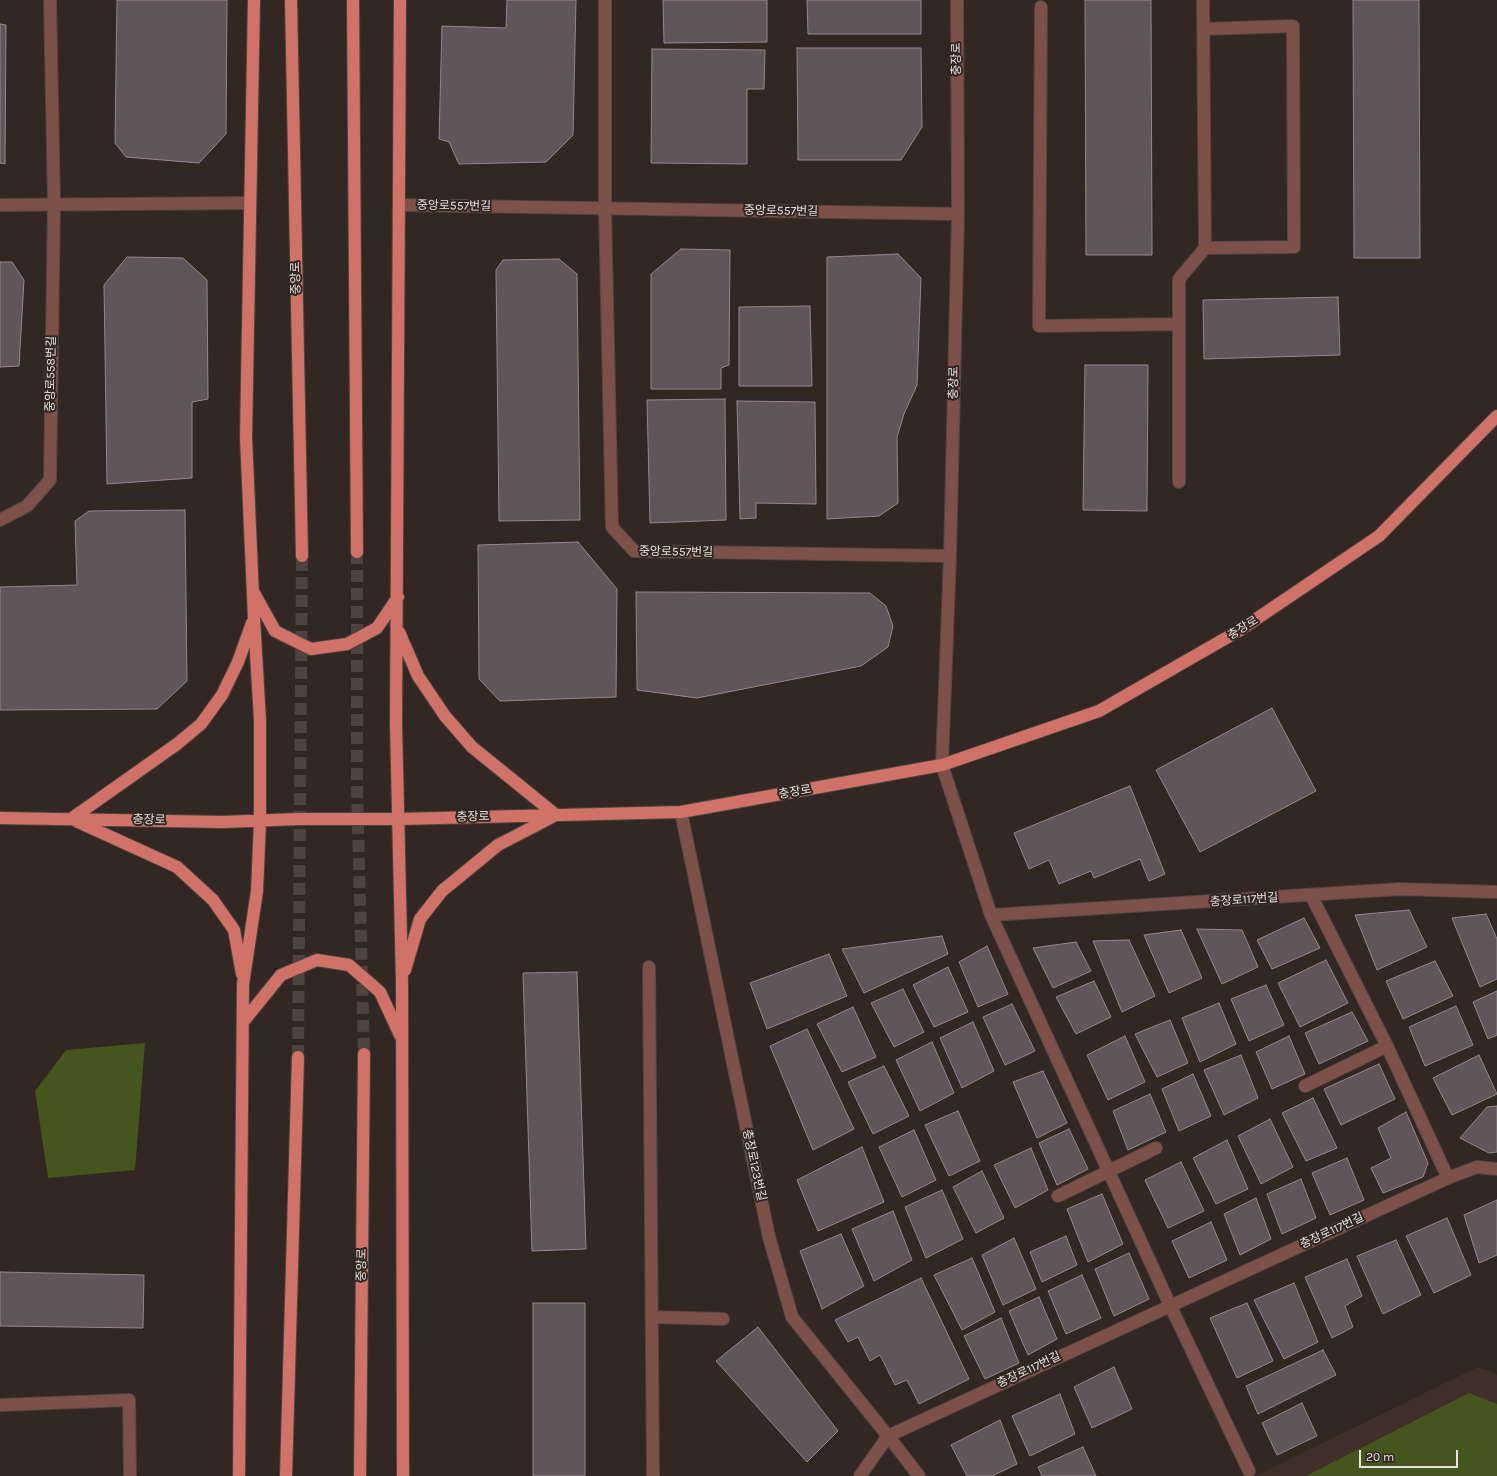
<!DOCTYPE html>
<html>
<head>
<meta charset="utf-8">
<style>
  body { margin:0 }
  #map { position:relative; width:1497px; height:1476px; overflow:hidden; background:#322722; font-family:Karla,sans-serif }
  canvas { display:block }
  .scale { position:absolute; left:1359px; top:1450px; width:99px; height:18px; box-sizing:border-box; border:2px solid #eae2df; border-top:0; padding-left:5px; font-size:12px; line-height:14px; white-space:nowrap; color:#eae2df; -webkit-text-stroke:3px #322722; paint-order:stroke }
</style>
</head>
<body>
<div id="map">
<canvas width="1497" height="1476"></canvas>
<div class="scale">20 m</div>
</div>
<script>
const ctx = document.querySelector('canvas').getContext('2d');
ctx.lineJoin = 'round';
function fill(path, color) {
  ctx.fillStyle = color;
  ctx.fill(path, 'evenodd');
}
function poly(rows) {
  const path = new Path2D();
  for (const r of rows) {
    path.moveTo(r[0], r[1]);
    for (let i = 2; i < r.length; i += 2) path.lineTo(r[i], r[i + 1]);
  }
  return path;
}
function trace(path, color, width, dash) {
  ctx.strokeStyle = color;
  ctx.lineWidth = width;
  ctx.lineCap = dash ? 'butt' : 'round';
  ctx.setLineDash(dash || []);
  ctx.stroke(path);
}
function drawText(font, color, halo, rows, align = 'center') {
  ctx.font = font + ' Karla,"Noto Sans KR",sans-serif';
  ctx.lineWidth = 4;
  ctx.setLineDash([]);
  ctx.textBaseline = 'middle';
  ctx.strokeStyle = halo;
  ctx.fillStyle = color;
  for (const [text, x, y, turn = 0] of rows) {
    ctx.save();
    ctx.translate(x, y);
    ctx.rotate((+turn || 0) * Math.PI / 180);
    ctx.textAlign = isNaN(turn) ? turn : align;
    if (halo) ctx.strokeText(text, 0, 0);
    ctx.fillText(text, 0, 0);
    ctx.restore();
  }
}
fill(poly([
  [1478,1367,1497,1374,1497,1476,1255,1476]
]), '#402f28');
fill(poly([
  [145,1043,135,1170,48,1178,35,1091,66,1050],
  [1469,1393,1497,1404,1497,1476,1306,1476]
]), '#45551e');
const building = poly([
  [117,0,227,0,226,134,199,163,126,157,115,143,117,0],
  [507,0,576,0,573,135,546,162,459,164,449,142,439,139,442,26,506,28,507,0],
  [663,0,767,0,767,42,664,43,663,0],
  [807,0,921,0,921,34,808,34,807,0],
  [1085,0,1151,0,1152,255,1086,255,1085,0],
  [1353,0,1419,0,1420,258,1354,258,1353,0],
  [0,24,6,25,5,164,0,163,0,24],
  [797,48,921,48,922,127,901,160,798,160,797,48],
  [652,49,765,50,764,89,747,89,747,164,651,163,652,49],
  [681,249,730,250,729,365,721,368,721,389,651,389,651,274,681,249],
  [898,254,921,278,917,385,904,414,897,437,898,503,879,516,827,519,827,257,898,254],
  [127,257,183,258,207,280,208,399,192,402,192,478,107,484,104,285,127,257],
  [559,259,577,274,580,520,499,521,496,270,503,260,559,259],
  [0,262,12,262,24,280,19,366,0,367,0,262],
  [1338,297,1340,355,1204,359,1203,300,1338,297],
  [810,306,812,386,739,386,739,307,810,306],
  [1085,365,1148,365,1147,511,1083,510,1085,365],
  [725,399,726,520,650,523,647,400,725,399],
  [737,401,815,402,816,504,756,503,756,518,740,519,737,401],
  [185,510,187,681,157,709,0,710,0,587,77,585,75,521,89,511,185,510],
  [578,542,617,589,616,697,500,701,479,679,478,545,578,542],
  [636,592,870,593,886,606,893,626,888,647,861,666,697,698,637,690,636,592],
  [1272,708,1316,791,1200,852,1156,770,1272,708],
  [1130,786,1165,874,1149,881,1140,859,1094,878,1091,871,1059,884,1049,860,1029,869,1014,833,1130,786],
  [1409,910,1427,947,1377,970,1355,915,1409,910],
  [1486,914,1497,939,1497,979,1480,987,1452,918,1486,914],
  [1304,918,1320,948,1272,969,1257,940,1304,918],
  [1197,929,1242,930,1258,967,1222,984,1197,929],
  [1181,930,1202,978,1169,993,1144,935,1181,930],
  [942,936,948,954,864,993,842,949,942,936],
  [1129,940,1155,996,1122,1012,1093,941,1129,940],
  [1076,942,1091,971,1053,988,1033,948,1076,942],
  [987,946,1008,994,978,1007,959,962,987,946],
  [829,954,847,996,767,1029,750,983,829,954],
  [1326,960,1348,1003,1300,1027,1278,983,1326,960],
  [1435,961,1453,996,1403,1019,1386,981,1435,961],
  [948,967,968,1012,934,1027,913,985,948,967],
  [577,972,586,1249,532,1251,523,973,577,972],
  [1094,981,1111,1017,1076,1034,1056,997,1094,981],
  [1266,985,1284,1025,1249,1041,1231,999,1266,985],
  [903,989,924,1032,894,1047,871,1003,903,989],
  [1497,991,1497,1035,1488,1039,1473,1002,1497,991],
  [1219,1003,1236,1044,1200,1062,1182,1018,1219,1003],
  [1012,1004,1035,1051,1005,1065,983,1017,1012,1004],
  [1456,1006,1473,1045,1425,1066,1409,1027,1456,1006],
  [853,1007,876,1057,842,1072,817,1024,853,1007],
  [1352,1012,1368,1041,1319,1064,1305,1033,1352,1012],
  [1170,1020,1188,1063,1157,1077,1135,1034,1170,1020],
  [973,1022,994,1071,962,1088,940,1038,973,1022],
  [807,1029,854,1129,813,1150,770,1046,807,1029],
  [1125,1036,1145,1082,1108,1100,1087,1055,1125,1036],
  [1289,1036,1305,1074,1272,1089,1256,1052,1289,1036],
  [932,1042,954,1093,920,1111,896,1060,932,1042],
  [1241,1055,1258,1098,1224,1115,1204,1070,1241,1055],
  [1479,1055,1497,1094,1452,1115,1433,1078,1479,1055],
  [1379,1064,1395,1099,1341,1125,1324,1089,1379,1064],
  [884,1066,909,1116,873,1134,848,1082,884,1066],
  [1043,1071,1067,1123,1037,1138,1013,1082,1043,1071],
  [1193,1074,1211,1116,1179,1131,1162,1089,1193,1074],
  [1150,1094,1166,1132,1128,1150,1113,1111,1150,1094],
  [1313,1098,1337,1148,1306,1161,1282,1113,1313,1098],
  [1497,1106,1497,1152,1489,1153,1460,1138,1487,1107,1497,1106],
  [958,1111,980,1161,949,1176,925,1125,958,1111],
  [1406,1112,1428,1163,1423,1177,1383,1193,1371,1168,1391,1158,1378,1128,1406,1112],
  [1270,1119,1293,1167,1261,1184,1238,1136,1270,1119],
  [1069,1129,1088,1169,1057,1185,1039,1143,1069,1129],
  [914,1130,936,1180,902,1197,879,1147,914,1130],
  [1227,1140,1248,1189,1216,1204,1193,1158,1227,1140],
  [862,1147,884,1202,818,1231,797,1180,862,1147],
  [1031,1148,1048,1190,1015,1208,994,1165,1031,1148],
  [1347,1158,1364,1200,1330,1215,1312,1173,1347,1158],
  [1181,1162,1204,1211,1168,1228,1145,1180,1181,1162],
  [982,1171,1004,1218,976,1233,953,1187,982,1171],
  [1301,1179,1316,1218,1282,1234,1267,1194,1301,1179],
  [942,1190,963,1239,926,1258,905,1207,942,1190],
  [1102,1194,1123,1244,1088,1262,1067,1209,1102,1194],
  [1256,1198,1271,1239,1240,1255,1224,1214,1256,1198],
  [1497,1200,1497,1255,1479,1263,1464,1215,1497,1200],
  [893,1211,912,1260,874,1281,852,1229,893,1211],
  [1447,1218,1471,1275,1434,1293,1406,1236,1447,1218],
  [1211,1222,1227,1260,1189,1278,1172,1241,1211,1222],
  [841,1234,864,1286,822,1309,800,1251,841,1234],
  [1066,1236,1077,1265,1042,1282,1030,1252,1066,1236],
  [1014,1238,1036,1289,1003,1305,982,1255,1014,1238],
  [1396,1240,1421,1295,1383,1314,1357,1256,1396,1240],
  [1129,1253,1149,1299,1114,1316,1095,1269,1129,1253],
  [972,1258,995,1312,962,1330,934,1275,972,1258],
  [1347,1259,1362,1296,1345,1306,1353,1327,1332,1338,1305,1277,1347,1259],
  [0,1272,144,1275,143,1328,0,1326,0,1272],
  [1082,1275,1101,1318,1066,1334,1048,1291,1082,1275],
  [921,1278,969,1379,919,1404,907,1380,895,1385,880,1355,870,1361,858,1337,848,1342,835,1320,921,1278],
  [1294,1283,1318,1342,1284,1359,1254,1300,1294,1283],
  [1039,1297,1057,1339,1028,1355,1009,1311,1039,1297],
  [533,1303,585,1303,585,1476,533,1476,533,1303],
  [1247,1303,1273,1361,1237,1378,1210,1318,1247,1303],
  [1001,1318,1019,1363,985,1379,964,1336,1001,1318],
  [758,1327,838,1431,807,1462,716,1361,758,1327],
  [1323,1350,1336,1375,1258,1414,1246,1386,1323,1350],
  [1114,1367,1132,1409,1092,1428,1074,1387,1114,1367],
  [1060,1394,1075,1434,1030,1456,1012,1416,1060,1394],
  [1302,1403,1317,1436,1277,1455,1262,1423,1302,1403],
  [1000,1420,1017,1464,992,1476,967,1476,951,1445,1000,1420],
  [1083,1447,1096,1476,1042,1476,1038,1467,1083,1447]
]);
fill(building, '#625559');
trace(building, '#96878c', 1);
trace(poly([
  [357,552,357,787,364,1054],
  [298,1057,302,556]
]), '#4e433e', 12, [12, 6]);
const lane = poly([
  [1041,7,1039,326,1178,324],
  [1203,29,1293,26,1294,247,1205,248],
  [1179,482,1179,279,1205,248,1203,0],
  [649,967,653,1476],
  [652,1317,723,1319],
  [0,1405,129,1400,130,1476],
  [860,1476,888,1436]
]);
const street = poly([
  [605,0,605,208,612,527,634,551,950,556],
  [957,0,958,214,950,556,942,765,991,915,1170,1305,1249,1471],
  [0,205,250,203],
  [400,205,958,214],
  [0,520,27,506,50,480,54,203,50,0],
  [681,812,769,1237,792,1317,888,1436,919,1476],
  [1311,895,1387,1046,1448,1178],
  [991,915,1400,889,1497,892],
  [1305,1086,1387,1046],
  [1058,1196,1156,1148],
  [888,1436,1448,1178,1477,1167,1497,1169]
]);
const primary = poly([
  [291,0,302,556],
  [353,0,357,552],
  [400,0,396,723,402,982,403,1476],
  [254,593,275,631,311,649,347,644,377,628,398,597],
  [399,632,418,676,445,716,472,747,556,815,498,845,442,891,420,919,405,970],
  [0,818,223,822,299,819,399,819,681,812,942,765,1099,711,1240,630,1379,536,1497,416],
  [71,819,177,744,201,724,222,695,238,662,252,623],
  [76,821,177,867,213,900,234,930,242,974],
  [243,1022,281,975,317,960,349,965,380,992,400,1035],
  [239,1476,243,984,257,891,260,821,260,721,254,618,246,437,254,0],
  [286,1476,298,1057],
  [360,1476,364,1054]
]);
trace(lane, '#4f4540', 14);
trace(street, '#4f4540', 14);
trace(primary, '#4f4540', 14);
trace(lane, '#7e504a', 12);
trace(street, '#7e504a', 12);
trace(primary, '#d17268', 12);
drawText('12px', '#eae2df', '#322722', [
  ["충장로",957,59,-90],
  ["중앙로557번길",454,206,1],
  ["중앙로557번길",781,211,1],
  ["중앙로",296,278,-91],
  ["중앙로558번길",51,374,-89],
  ["충장로",954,383,-89],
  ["중앙로557번길",676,552,1],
  ["충장로",1243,628,-32],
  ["충장로",795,792,-10],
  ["충장로",473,817,-1],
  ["충장로",149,820,1],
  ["충장로117번길",1244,900,-4],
  ["충장로123번길",754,1165,78],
  ["충장로117번길",1332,1231,-25],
  ["중앙로",362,1265,-89],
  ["충장로117번길",1029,1370,-25]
]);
</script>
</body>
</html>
